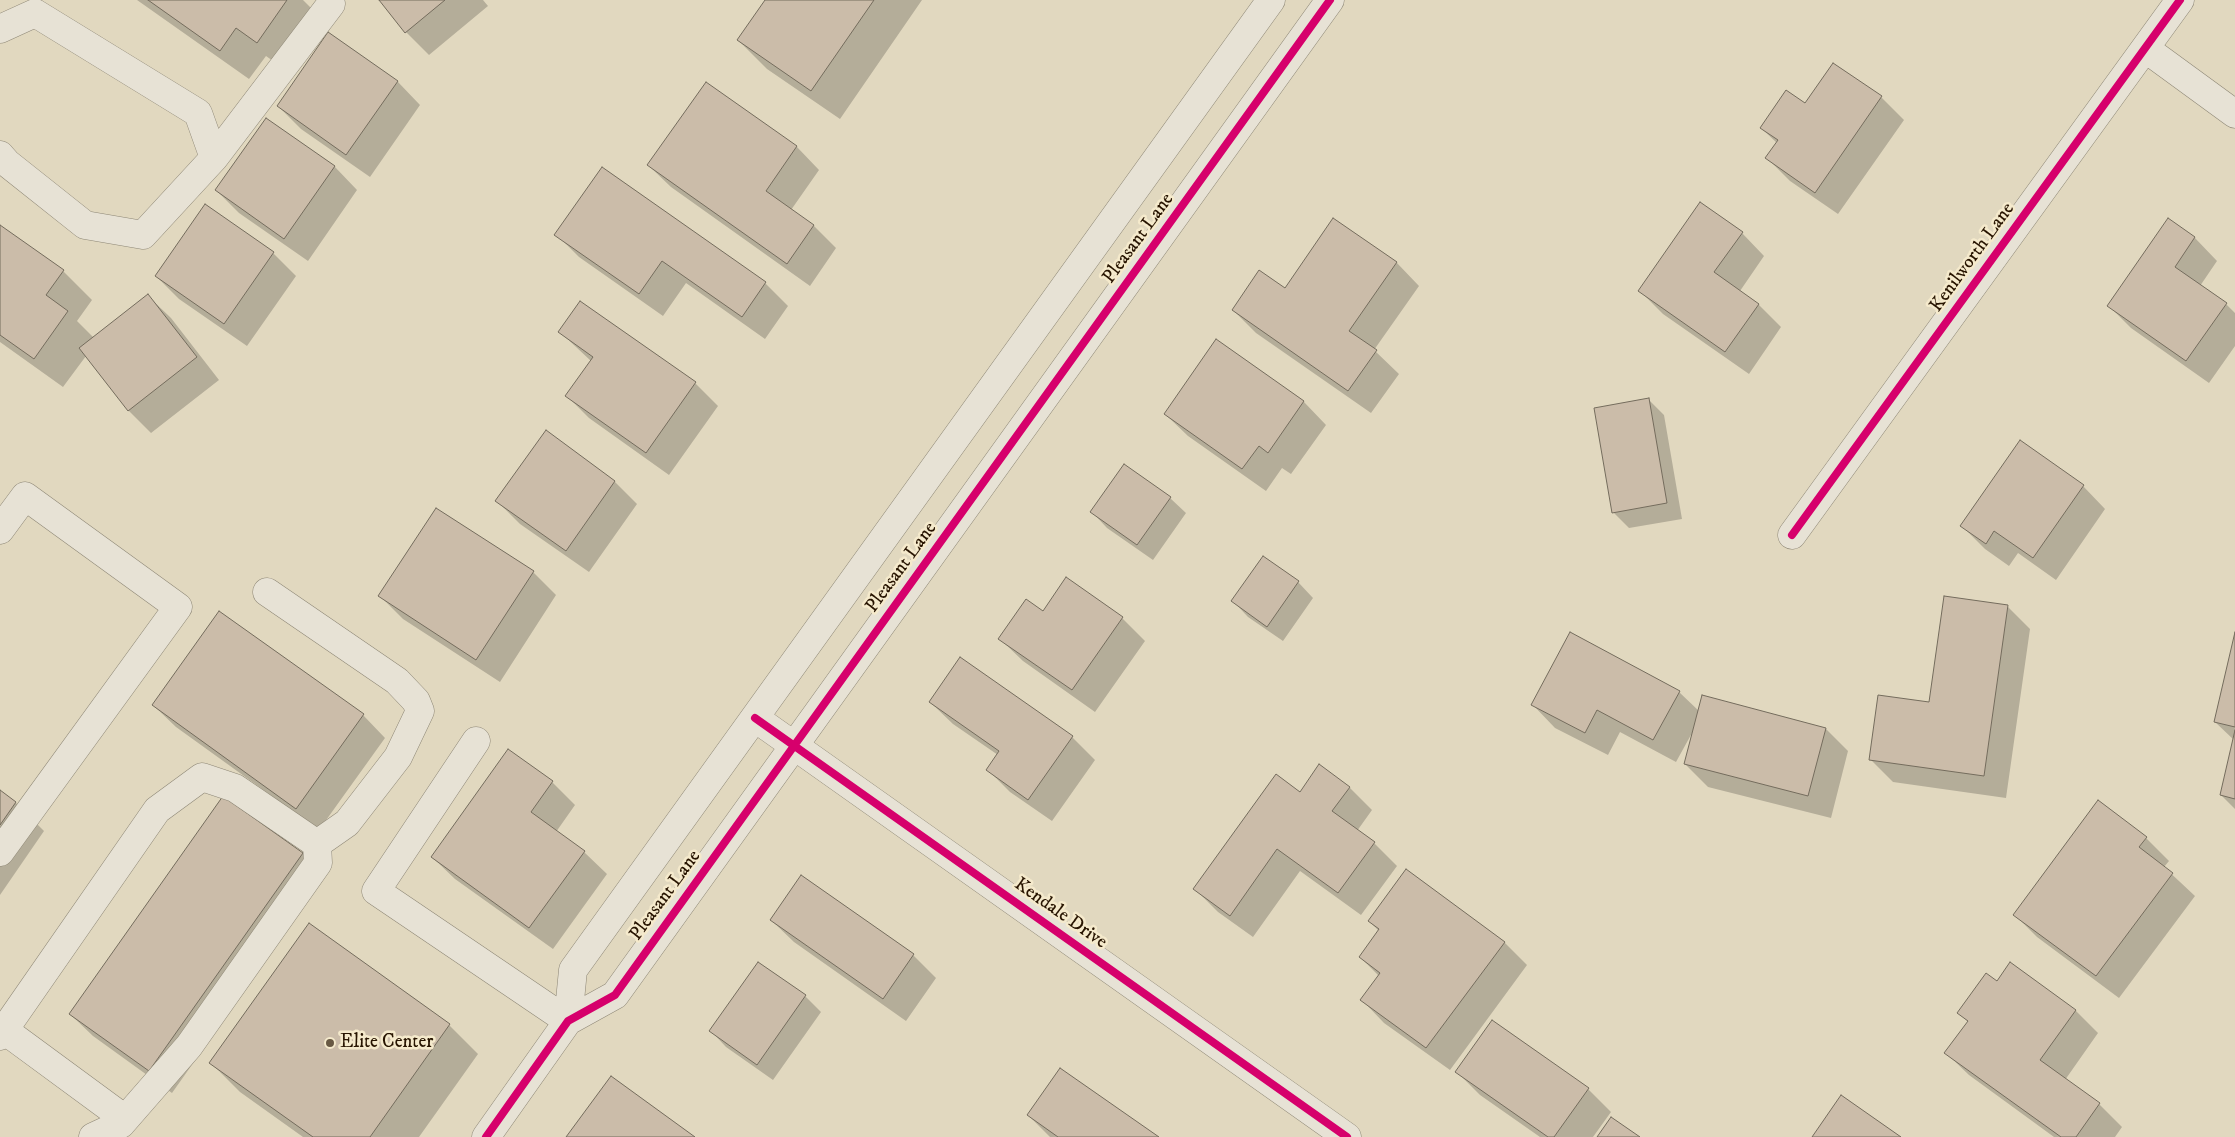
<!DOCTYPE html>
<html>
<head>
<meta charset="utf-8">
<style>
  body { margin:0 }
  canvas { display:block; background:#e1d8bf }
</style>
</head>
<body>
<canvas width="2235" height="1137"></canvas>
<script>
const ctx = document.querySelector('canvas').getContext('2d');
ctx.lineJoin = 'round';
function fill(path, color) {
  ctx.fillStyle = color;
  ctx.fill(path, 'evenodd');
}
function poly(rows) {
  const path = new Path2D();
  for (const r of rows) {
    path.moveTo(r[0], r[1]);
    for (let i = 2; i < r.length; i += 2) path.lineTo(r[i], r[i + 1]);
  }
  return path;
}
function trace(path, color, width, dash) {
  ctx.strokeStyle = color;
  ctx.lineWidth = width;
  ctx.lineCap = dash ? 'butt' : 'round';
  ctx.setLineDash(dash || []);
  ctx.stroke(path);
}
function drawText(font, color, halo, rows, align = 'center') {
  ctx.font = font + ' "IM FELL DW Pica",serif';
  ctx.lineWidth = 5;
  ctx.setLineDash([]);
  ctx.textBaseline = 'middle';
  ctx.strokeStyle = halo;
  ctx.fillStyle = color;
  for (const [text, x, y, turn = 0] of rows) {
    ctx.save();
    ctx.translate(x, y);
    ctx.rotate((+turn || 0) * Math.PI / 180);
    ctx.textAlign = isNaN(turn) ? turn : align;
    if (halo) ctx.strokeText(text, 0, 0);
    ctx.fillText(text, 0, 0);
    ctx.restore();
  }
}
fill(poly([
  [137,0,303,0,323,20,287,71,266,56,249,79],
  [380,0,483,0,488,6,429,55,406,32],
  [766,0,922,0,840,119,767,69,738,40],
  [329,34,398,82,420,105,370,177,301,129,278,106],
  [706,83,797,147,819,170,791,210,814,226,836,248,810,286,671,187,648,165],
  [1881,97,1904,120,1838,214,1790,181,1767,158,1777,143,1761,128,1806,105],
  [266,119,335,167,357,190,308,261,239,213,216,190],
  [602,169,765,283,788,306,765,339,686,283,663,316,579,257,556,234],
  [1333,220,1397,263,1419,286,1374,350,1399,374,1371,413,1256,333,1233,310,1285,290],
  [2168,220,2195,238,2217,261,2200,286,2226,304,2235,313,2235,346,2209,383,2131,328,2108,305],
  [0,226,63,271,92,300,77,321,94,338,148,296,171,318,219,380,151,433,129,411,86,356,63,387,0,342],
  [1742,233,1764,256,1740,291,1759,305,1781,327,1749,374,1663,314,1640,291],
  [273,253,296,276,247,346,179,299,156,276],
  [580,302,695,383,718,406,669,475,589,418,567,396,591,361,560,332],
  [1216,341,1304,402,1326,425,1291,474,1282,468,1266,491,1188,436,1165,414],
  [1649,400,1664,415,1682,519,1629,528,1613,512],
  [615,482,637,504,589,572,520,524,497,501],
  [2083,486,2105,509,2056,580,2018,553,2009,566,1985,549,1962,526],
  [1170,498,1186,513,1153,560,1107,528,1092,512],
  [533,572,556,595,500,682,403,619,380,596],
  [1298,582,1313,598,1283,641,1248,617,1233,601],
  [2007,606,2030,629,2006,798,1893,782,1870,759,1930,704],
  [1043,613,1122,618,1145,641,1095,712,1023,661,1000,639],
  [2235,637,2235,809,2221,795,2234,740,2215,722],
  [1679,692,1699,711,1826,729,1848,751,1831,818,1708,787,1685,764,1692,733,1676,762,1620,732,1608,755,1555,728,1533,705],
  [930,702,1072,737,1095,760,1052,821,1010,792,988,770,998,755,953,724],
  [153,705,363,715,385,738,319,830,176,727],
  [508,751,552,782,575,805,556,832,584,852,607,874,553,949,455,879,432,857],
  [1350,788,1372,810,1357,831,1374,843,1397,866,1361,915,1300,871,1253,937,1218,912,1195,889,1301,793],
  [0,792,15,802,44,831,0,895],
  [223,798,303,854,325,877,172,1093,93,1036,70,1014],
  [2146,838,2169,861,2164,867,2195,896,2119,998,2037,937,2015,915],
  [771,920,913,955,936,978,906,1021,794,942],
  [1369,921,1504,942,1527,965,1450,1070,1384,1023,1362,1000,1379,976,1360,957,1379,931],
  [310,925,449,1025,478,1054,419,1137,303,1137,240,1092,211,1063],
  [758,963,805,996,821,1012,773,1080,726,1047,711,1031],
  [2010,964,2076,1011,2098,1033,2065,1080,2099,1104,2122,1127,2115,1137,2054,1137,1969,1075,1946,1053,1968,1022,1959,1013,1997,982],
  [1457,1072,1588,1089,1611,1112,1593,1137,1540,1137,1480,1095],
  [1028,1115,1157,1137,1050,1137]
]), '#0003');
const building = poly([
  [148,0,287,0,257,43,236,28,220,51,148,0],
  [379,0,445,0,405,33,379,0],
  [765,0,874,0,811,91,737,40,765,0],
  [328,32,398,81,346,155,277,106,328,32],
  [1833,63,1882,96,1815,193,1765,158,1778,140,1760,128,1786,90,1805,103,1833,63],
  [706,82,797,146,766,191,814,225,787,264,647,165,706,82],
  [266,118,335,166,284,239,215,190,266,118],
  [602,167,766,282,742,317,662,261,639,294,554,235,602,167],
  [1700,202,1743,232,1714,272,1759,304,1725,352,1638,291,1700,202],
  [205,204,274,252,224,324,155,276,205,204],
  [1333,218,1397,262,1349,331,1377,350,1348,391,1232,310,1259,270,1285,288,1333,218],
  [2168,218,2195,237,2175,267,2227,303,2186,361,2107,306,2168,218],
  [0,225,64,270,46,295,68,311,34,359,0,335,0,225],
  [148,294,197,357,128,411,79,348,148,294],
  [580,301,696,382,646,453,565,396,593,357,558,332,580,301],
  [1216,339,1304,401,1268,453,1259,446,1242,469,1164,414,1216,339],
  [1649,398,1667,503,1612,513,1594,408,1649,398],
  [546,430,615,481,566,551,495,501,546,430],
  [2020,440,2084,485,2033,558,1994,531,1986,544,1960,526,2020,440],
  [1124,464,1171,497,1137,545,1090,512,1124,464],
  [436,508,534,571,476,660,378,596,436,508],
  [1263,556,1299,581,1267,627,1231,601,1263,556],
  [1066,577,1123,617,1072,690,998,639,1026,599,1043,611,1066,577],
  [1944,596,2008,605,1984,776,1869,760,1878,695,1929,702,1944,596],
  [219,611,364,714,296,809,152,705,219,611],
  [1570,632,1680,691,1653,740,1597,710,1585,733,1531,705,1570,632],
  [2235,632,2235,727,2214,722,2235,632],
  [960,657,1073,736,1028,800,986,770,999,751,929,702,960,657],
  [1702,695,1826,728,1808,796,1684,764,1702,695],
  [2235,730,2235,799,2220,795,2235,730],
  [508,749,553,781,531,812,585,851,529,928,431,857,508,749],
  [1319,764,1350,787,1332,811,1375,842,1338,893,1277,849,1230,916,1193,889,1276,774,1300,792,1319,764],
  [0,790,16,802,0,825,0,790],
  [223,796,303,853,149,1071,69,1014,223,796],
  [2098,800,2147,837,2139,847,2173,873,2096,976,2013,915,2098,800],
  [1406,869,1505,942,1426,1048,1360,1000,1380,973,1359,957,1379,929,1368,921,1406,869],
  [801,875,914,954,883,999,770,920,801,875],
  [309,923,450,1024,370,1137,313,1137,209,1063,309,923],
  [758,962,806,995,757,1065,709,1031,758,962],
  [2010,962,2076,1010,2040,1060,2100,1103,2076,1137,2061,1137,1944,1053,1968,1021,1957,1013,1986,973,1997,981,2010,962],
  [1492,1020,1589,1088,1554,1137,1548,1137,1455,1072,1492,1020],
  [1060,1068,1159,1137,1058,1137,1027,1115,1060,1068],
  [611,1076,695,1137,566,1137,611,1076],
  [1841,1095,1901,1137,1812,1137,1841,1095],
  [1611,1117,1640,1137,1597,1137,1611,1117]
]);
fill(building, '#cbbca9');
trace(building, '#746c5d', 1);
const minor = poly([
  [0,29,35,13,198,113,214,158,143,235,85,225,7,163,0,155],
  [2146,49,2235,114],
  [214,158,331,4],
  [0,530,25,496,178,607,0,852],
  [1792,535,2180,0],
  [267,592,397,681,416,701,420,711,398,757,347,823,317,844],
  [755,718,1347,1137],
  [476,741,376,891,568,1021],
  [568,1021,573,970,1271,0],
  [4,1030,125,1119],
  [0,1036,157,810,202,777,235,788,317,844,318,863,189,1046,121,1124,93,1137],
  [486,1137,568,1021,615,995,1330,0]
]);
trace(minor, '#8e8776', 29);
trace(minor, '#e7e2d5', 28);
trace(poly([
  [1792,535,2180,0],
  [755,718,1347,1137],
  [486,1137,568,1021,615,995,1330,0]
]), '#d6006c', 8);
for (const [x, y, r, color] of [
  [330,1043,5,"#685943"]
]) {
  const dot = new Path2D();
  dot.arc(x, y, r, 0, 2 * Math.PI);
  ctx.fillStyle = color;
  ctx.fill(dot);
  trace(dot, '#f5eacc', 2);
}
drawText('19px', '#271400', '#f5eacc', [
  ["Pleasant Lane",1139,239,-54],
  ["Kenilworth Lane",1973,258,-54],
  ["Pleasant Lane",902,568,-54],
  ["Pleasant Lane",666,896,-54],
  ["Kendale Drive",1060,914,35]
]);
drawText('19px', '#271400', '#f5eacc', [
  ["Elite Center",340,1043]
], 'left');
</script>
</body>
</html>
